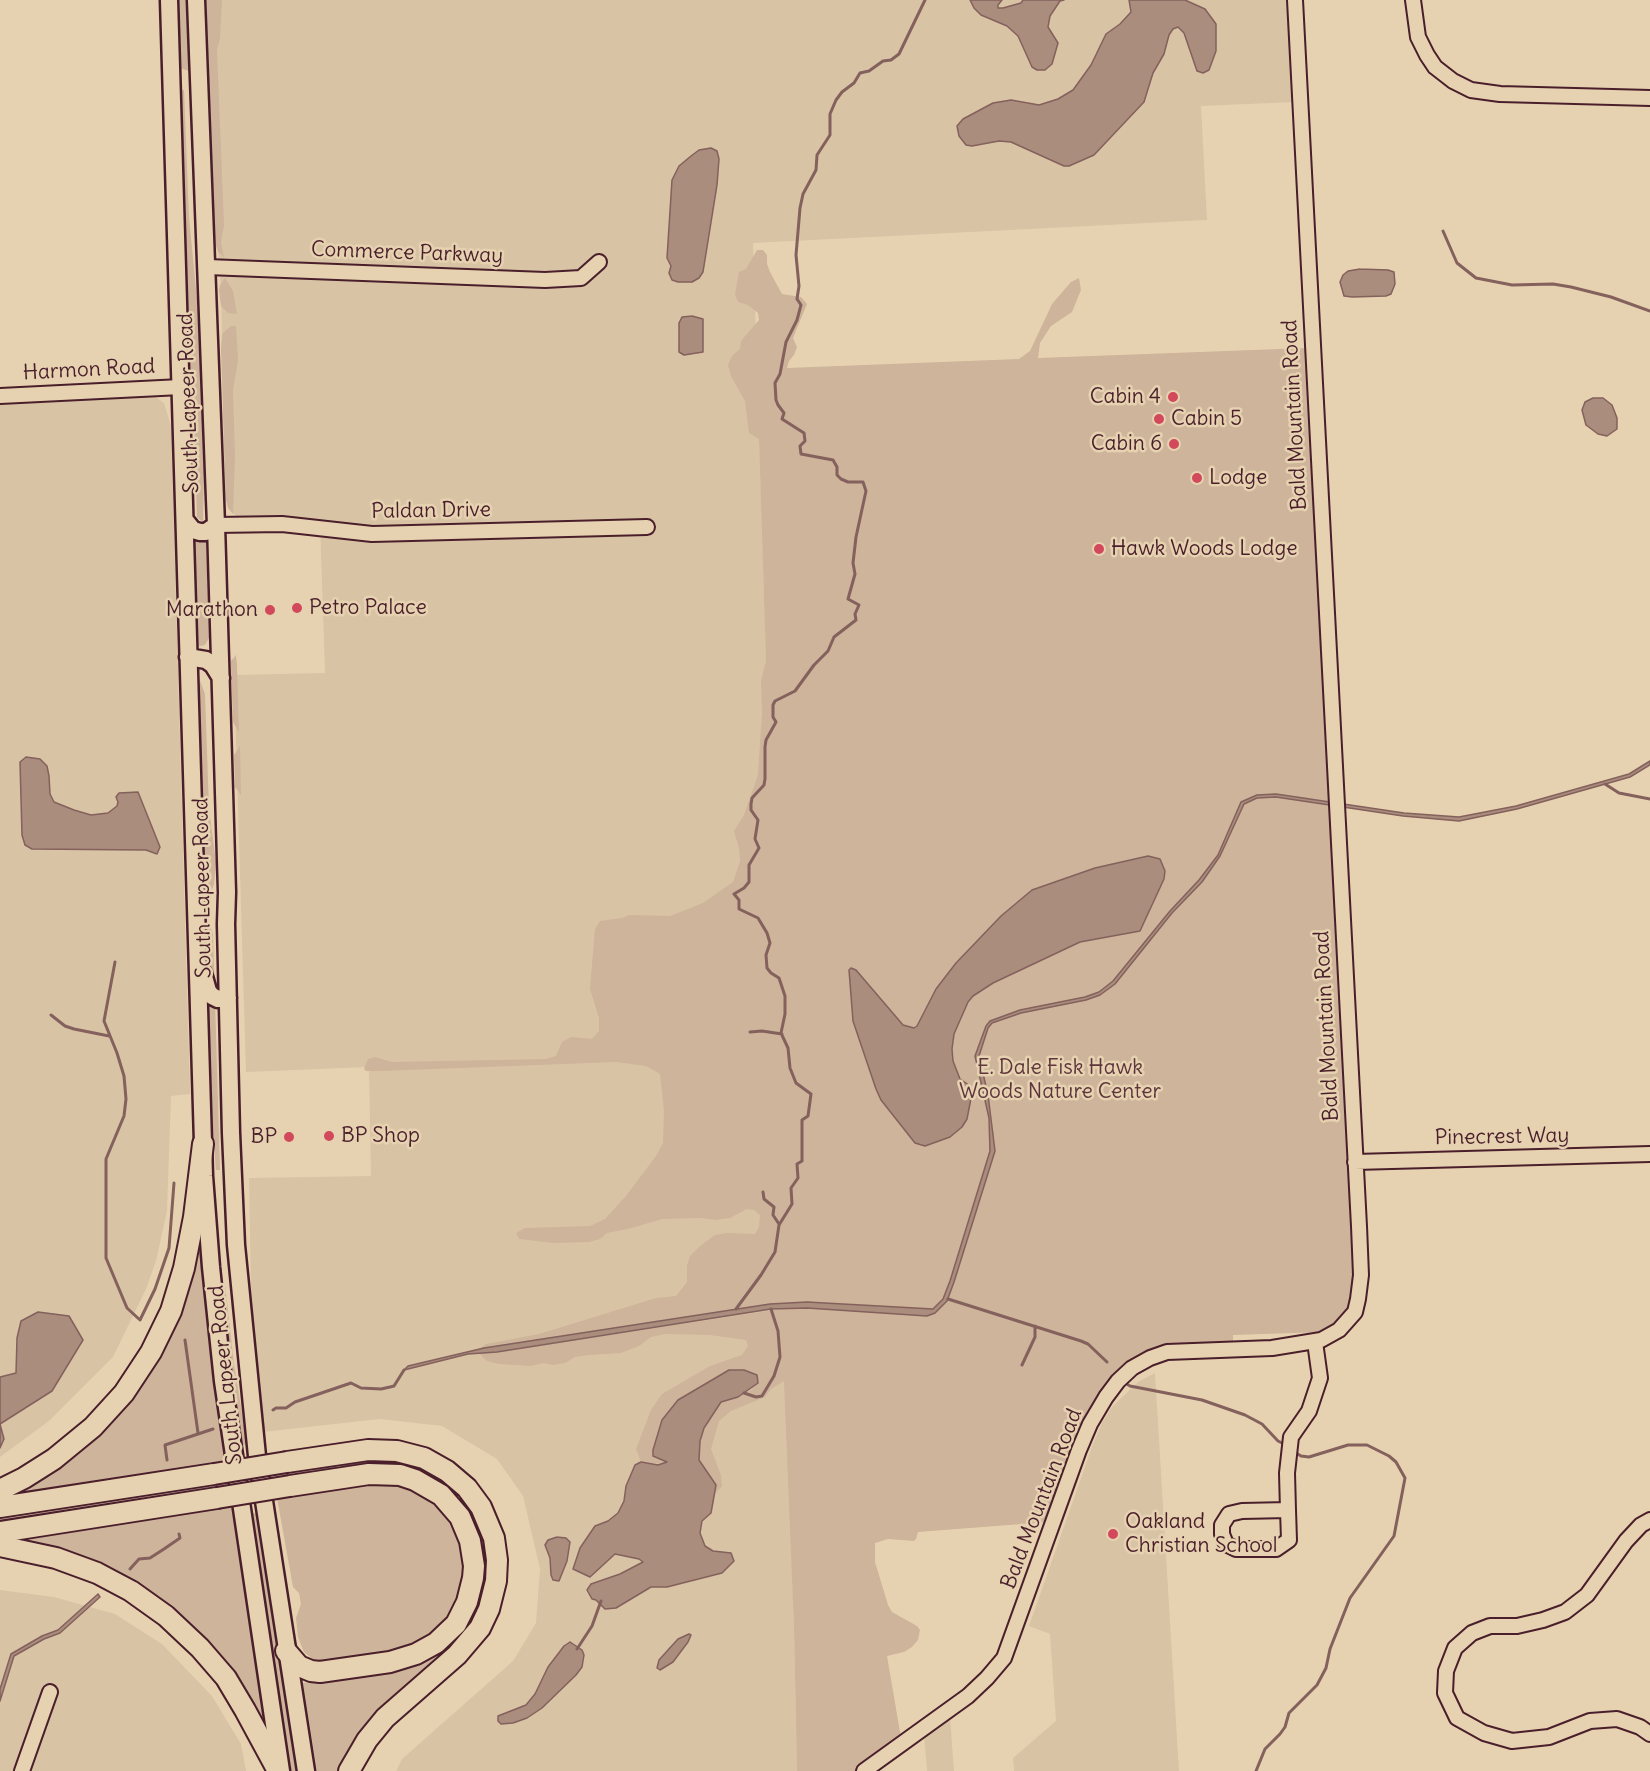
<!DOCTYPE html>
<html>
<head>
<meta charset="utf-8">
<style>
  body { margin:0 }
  canvas { display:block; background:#e6d2b0 }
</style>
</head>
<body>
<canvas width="1650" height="1771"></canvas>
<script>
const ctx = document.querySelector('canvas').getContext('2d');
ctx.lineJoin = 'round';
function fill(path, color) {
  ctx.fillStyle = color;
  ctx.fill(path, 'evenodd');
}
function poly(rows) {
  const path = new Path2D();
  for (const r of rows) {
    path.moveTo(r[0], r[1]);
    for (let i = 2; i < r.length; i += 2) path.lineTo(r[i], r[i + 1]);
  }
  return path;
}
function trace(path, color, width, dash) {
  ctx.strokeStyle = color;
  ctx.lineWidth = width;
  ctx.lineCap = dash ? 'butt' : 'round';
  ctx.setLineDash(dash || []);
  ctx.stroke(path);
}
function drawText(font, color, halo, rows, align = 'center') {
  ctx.font = font + ' Delius,sans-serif';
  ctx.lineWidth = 5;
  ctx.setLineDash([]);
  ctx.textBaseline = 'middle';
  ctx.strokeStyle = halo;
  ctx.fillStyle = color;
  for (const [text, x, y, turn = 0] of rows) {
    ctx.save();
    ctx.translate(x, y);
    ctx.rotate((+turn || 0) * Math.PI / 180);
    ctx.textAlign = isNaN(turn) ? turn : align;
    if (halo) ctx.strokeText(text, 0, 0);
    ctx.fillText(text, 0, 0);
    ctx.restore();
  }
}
fill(poly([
  [208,0,1291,0,1295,102,1201,106,1207,220,753,243,766,656,775,1052,794,1627,797,1771,396,1771,402,1759,513,1661,536,1623,540,1569,523,1496,497,1459,442,1426,380,1419,263,1432,251,1292,249,1178,371,1176,369,1067,246,1072,234,675,325,673,320,523,242,518,235,515,230,509,225,498,221,288,214,197],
  [146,397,156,397,164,403,171,426,190,1094,171,1096,167,1211,156,1261,146,1289,113,1357,49,1421,0,1457,0,401],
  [1155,1373,1179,1771,1014,1771,1013,1758,1056,1721,1050,1634,1029,1626,1093,1444,1102,1423,1112,1407,1138,1382],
  [0,1590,54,1597,115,1614,162,1644,212,1696,241,1744,246,1771,0,1771],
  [950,1717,954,1771,927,1771,924,1734]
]), '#d9c3a5');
fill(poly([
  [178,0,189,0,189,71,180,68],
  [206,0,222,0,220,39,217,49,224,226,221,242,224,257,218,252,215,243],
  [180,90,184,90,189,217,199,321,204,471,203,522,197,517,194,414,187,339],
  [757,250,763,250,767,255,767,264,770,272,782,294,801,297,807,304,793,338,797,347,794,355,789,361,787,368,1019,359,1030,351,1052,304,1071,282,1079,278,1081,290,1072,312,1051,326,1040,343,1038,358,1307,348,1355,1284,1351,1305,1340,1322,1324,1332,1233,1335,1233,1344,1182,1345,1120,1372,1048,1522,918,1532,916,1539,914,1541,888,1539,875,1543,875,1562,888,1605,892,1612,917,1626,920,1630,918,1640,912,1647,904,1652,887,1656,901,1738,855,1771,797,1771,794,1627,784,1381,771,1389,765,1397,731,1411,719,1421,711,1449,721,1475,722,1486,715,1494,716,1485,699,1460,700,1441,704,1428,721,1402,733,1399,753,1389,744,1370,653,1456,667,1462,665,1464,641,1462,636,1449,651,1410,662,1394,710,1366,742,1355,748,1346,746,1340,710,1335,665,1334,651,1337,639,1346,621,1353,589,1355,575,1357,565,1363,553,1365,543,1363,531,1366,499,1364,487,1361,478,1352,497,1352,781,1309,770,1304,478,1350,486,1344,539,1334,656,1298,676,1296,687,1282,687,1265,690,1256,700,1246,715,1235,727,1233,755,1234,759,1227,760,1215,754,1210,747,1209,730,1218,715,1220,701,1218,662,1219,632,1228,607,1233,600,1239,589,1242,554,1243,519,1239,516,1233,525,1228,590,1226,605,1219,626,1196,656,1156,663,1143,664,1111,660,1074,646,1066,616,1062,381,1071,366,1071,364,1069,368,1059,375,1057,392,1062,546,1059,556,1056,562,1042,571,1037,592,1039,599,1031,599,1018,590,989,595,929,600,921,622,918,629,915,670,916,703,903,733,882,740,861,739,848,734,831,744,815,758,775,762,713,761,681,766,661,759,439,749,433,745,401,731,376,728,365,732,356,740,349,741,341,759,320,758,313,748,305,738,302,735,294,739,272,746,269],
  [225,278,233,291,237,314,228,313,221,306,219,290,220,285],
  [231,326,236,326,238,360,233,391,235,455,233,514,228,508,226,499,221,350,222,334],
  [194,538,206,540,209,638,205,645,201,646,195,645],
  [236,655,237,665,239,732,233,722,231,666,231,661],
  [197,678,199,678,205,694,209,809,216,862,214,884,211,893,207,896,203,894],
  [240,746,241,795,235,787,234,755],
  [203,920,207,921,213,933,220,1170,216,1170,209,1088],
  [196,1240,200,1240,206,1317,226,1465,0,1501,121,1404],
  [225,1284,234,1364,247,1444,239,1446,234,1413,220,1285],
  [363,1457,419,1462,466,1495,492,1558,483,1612,345,1771,317,1771,303,1683,411,1664,480,1586,434,1481,275,1479,274,1471],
  [228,1478,229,1486,0,1523,0,1514],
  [381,1482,408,1486,431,1499,450,1520,462,1549,464,1562,462,1587,453,1611,447,1621,430,1637,407,1648,381,1653,328,1661,314,1660,304,1652,298,1637,296,1618,301,1604,299,1593,293,1587,277,1498],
  [233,1505,267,1727,260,1728,196,1635,23,1543,22,1538],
  [256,1513,298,1771,289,1771,250,1514]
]), '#cdb49a');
const water = poly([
  [970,0,1002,0,998,5,998,8,1003,8,1021,3,1023,0,1064,0,1060,1,1050,16,1048,27,1058,43,1052,64,1045,70,1037,70,1032,67,1018,36,1007,26,981,15,974,8,970,0],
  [1129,0,1185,0,1205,9,1216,24,1216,51,1209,70,1203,73,1197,71,1184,33,1178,27,1173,29,1169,35,1164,54,1153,73,1144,102,1094,155,1069,166,1064,166,1011,142,999,141,972,146,966,145,959,136,957,126,963,119,993,103,1011,100,1039,105,1058,99,1073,90,1091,65,1106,34,1120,24,1131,12,1129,0],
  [711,148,717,151,719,159,717,185,703,272,699,278,692,282,678,282,672,280,669,273,671,266,667,258,672,180,679,166,691,156,699,150,711,148],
  [1360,269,1388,270,1394,272,1395,284,1391,294,1386,296,1352,297,1344,296,1340,282,1343,275,1348,271,1360,269],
  [692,316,703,319,703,352,684,355,679,352,679,323,682,317,692,316],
  [1593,398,1603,398,1612,405,1617,418,1617,429,1607,436,1598,434,1586,425,1582,410,1585,402,1593,398],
  [26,757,40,759,47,766,49,776,50,794,54,802,74,810,91,815,108,813,117,806,118,802,116,797,119,793,138,792,160,847,157,854,146,850,32,849,25,845,22,835,20,762,26,757],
  [1650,761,1650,765,1630,777,1517,809,1459,821,1403,816,1276,797,1257,798,1244,804,1220,856,1202,882,1172,913,1115,984,1100,995,1086,1000,1021,1013,992,1023,988,1028,979,1056,988,1095,995,1151,954,1282,947,1301,935,1313,927,1316,807,1308,771,1309,497,1352,468,1354,404,1370,408,1366,484,1348,770,1304,807,1302,933,1309,943,1299,950,1281,990,1151,989,1118,975,1056,986,1026,990,1021,1020,1010,1085,997,1099,992,1113,981,1170,911,1199,880,1218,855,1241,802,1257,795,1276,794,1404,813,1459,817,1516,806,1629,774,1650,761],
  [1148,856,1160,859,1165,871,1164,879,1140,931,1080,942,993,983,973,996,968,1002,954,1034,952,1049,953,1061,960,1079,973,1088,967,1119,962,1127,950,1137,925,1146,915,1143,881,1100,876,1089,853,1021,849,970,851,968,856,970,903,1025,914,1028,917,1026,936,989,956,963,1001,916,1032,890,1095,868,1148,856],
  [38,1312,69,1316,83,1340,52,1391,0,1424,4,1439,0,1448,0,1377,16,1373,17,1338,21,1321,38,1312],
  [729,1370,744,1370,757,1375,758,1383,738,1397,721,1402,704,1428,700,1441,699,1460,716,1485,711,1513,702,1521,700,1533,705,1546,713,1551,731,1553,734,1561,722,1573,667,1587,651,1587,616,1608,605,1609,596,1600,592,1599,587,1590,591,1584,620,1574,643,1562,639,1559,615,1554,590,1577,573,1569,580,1548,595,1526,608,1521,618,1513,624,1501,626,1486,635,1465,641,1462,658,1465,667,1462,653,1456,653,1450,662,1420,678,1400,729,1370],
  [557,1537,566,1538,570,1542,567,1561,559,1581,553,1580,551,1575,550,1558,545,1545,548,1540,557,1537],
  [98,1594,100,1597,60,1633,44,1639,14,1656,0,1701,0,1689,11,1654,42,1636,58,1630,98,1594],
  [689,1634,691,1635,688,1642,673,1662,660,1670,657,1668,659,1660,668,1650,678,1639,689,1634],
  [570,1642,582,1650,584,1655,582,1667,576,1675,542,1708,527,1718,513,1723,501,1724,498,1721,498,1716,526,1705,535,1694,548,1667,564,1646,570,1642]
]);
fill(water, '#aa8d7d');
trace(water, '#84615c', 1.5);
trace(poly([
  [1443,231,1457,263,1476,278,1512,285,1553,284,1571,287,1611,297,1650,311],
  [1605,784,1619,793,1650,799],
  [115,962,104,1021,117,1053,124,1076,126,1099,124,1116,106,1159,106,1258,127,1308,140,1320,155,1289,169,1248,174,1183],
  [51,1015,65,1026,74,1029,109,1036],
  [750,1032,762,1031,782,1034],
  [763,1192,764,1199,774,1207,773,1215,779,1224],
  [948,1299,1081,1341,1088,1344,1107,1362],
  [736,1309,761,1275,775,1252,779,1225,792,1204,791,1188,798,1178,797,1164,802,1161,802,1120,808,1116,811,1094,796,1083,790,1068,788,1048,781,1033,785,1014,785,996,779,978,771,973,767,968,766,955,770,943,767,933,758,918,739,909,739,900,734,894,744,888,749,882,749,865,759,848,755,839,758,820,751,810,751,804,752,798,764,785,765,779,765,747,766,740,776,722,773,717,773,705,775,701,795,691,814,665,828,651,834,637,856,620,855,614,859,605,848,599,855,574,853,563,856,537,866,491,863,482,848,482,841,479,837,475,837,467,833,460,801,454,800,446,805,441,804,433,782,419,784,413,778,405,776,400,775,383,780,374,786,342,797,320,801,305,797,299,799,286,796,255,800,208,803,194,816,170,817,155,830,135,830,114,836,100,842,92,854,83,860,73,869,71,883,61,891,60,899,54,925,0],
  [185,1340,198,1433],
  [1022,1365,1035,1337,1035,1326],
  [1125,1383,1130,1386,1202,1400,1245,1415,1262,1424,1278,1441,1286,1445],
  [744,1393,756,1397,762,1396,774,1376,780,1357,778,1331,771,1309],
  [273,1410,276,1408,286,1408,295,1402,351,1383,361,1388,381,1389,390,1387,394,1386,404,1370],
  [167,1460,165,1445,213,1429],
  [130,1569,139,1559,150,1558,164,1549,180,1538,179,1534],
  [577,1649,592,1626,601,1601],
  [1256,1771,1265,1749,1280,1734,1285,1727,1289,1713,1317,1685,1326,1668,1330,1649,1350,1598,1394,1536,1405,1478,1396,1462,1389,1456,1367,1445,1348,1445,1309,1457,1301,1456,1293,1451]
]), '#84615c', 3);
const minor = poly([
  [1413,0,1418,37,1427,55,1435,67,1453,81,1471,90,1500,94,1650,98],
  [207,267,545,280,581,278,599,262],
  [0,396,181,387],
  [216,525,282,524,372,534,647,527],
  [1355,1162,1650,1154],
  [1288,1510,1242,1511,1229,1514,1222,1525,1222,1534,1226,1544,1236,1549,1276,1549,1289,1540,1288,1510,1287,1473,1291,1437,1309,1411,1320,1378,1315,1342],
  [1650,1520,1641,1525,1626,1541,1587,1595,1565,1612,1543,1620,1517,1626,1490,1626,1472,1633,1455,1648,1446,1671,1445,1693,1457,1718,1484,1733,1512,1741,1549,1737,1590,1721,1617,1719,1640,1727,1650,1734],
  [22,1771,50,1692],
  [864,1771,968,1696,987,1678,1004,1658,1079,1450,1090,1424,1106,1397,1118,1381,1132,1368,1150,1358,1167,1352,1272,1348,1321,1340,1339,1330,1355,1312,1358,1299,1361,1275,1359,1226,1295,0]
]);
const major = poly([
  [169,0,204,1176,211,1267,223,1381,281,1771],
  [196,0,216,525,227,892,226,924,231,1133,236,1245,257,1456,306,1771],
  [185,520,193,530,200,532,206,532,216,525],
  [188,657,206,660,213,665,221,678],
  [203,973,208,991,212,996,218,999,228,998]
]);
const highway = poly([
  [287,1462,368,1450,397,1451,424,1458,447,1471,467,1488,481,1507,494,1538,497,1560,496,1581,489,1609,480,1628,457,1655,385,1718,367,1740,349,1771],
  [0,1490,24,1478,54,1459,93,1427,124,1393,151,1352,171,1311,184,1268,194,1217,203,1144],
  [0,1507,214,1474],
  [0,1532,217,1498],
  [0,1546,56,1558,97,1573,131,1591,166,1616,200,1648,226,1678,245,1710,278,1771],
  [286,1651,299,1666,311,1671,320,1672,390,1662,416,1654,436,1643,456,1624,467,1602,473,1578,474,1566,470,1541,460,1517,441,1495,415,1480,400,1475,369,1474,290,1486]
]);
trace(minor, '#4a1f2b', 18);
trace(major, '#4a1f2b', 21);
trace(highway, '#4a1f2b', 24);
trace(minor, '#e6d2b0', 14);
trace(major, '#e6d2b0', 16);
trace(highway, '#e6d2b0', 20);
const highwayBridge = poly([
  [214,1474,287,1462],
  [217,1498,290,1486]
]);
trace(highwayBridge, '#4a1f2b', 24, []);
trace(highwayBridge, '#e6d2b0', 20);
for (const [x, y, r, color] of [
  [1173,397,6,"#d1495b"],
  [1159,419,6,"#d1495b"],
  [1174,444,6,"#d1495b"],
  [1197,478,6,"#d1495b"],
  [1099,549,6,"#d1495b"],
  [297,608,6,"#d1495b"],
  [270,610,6,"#d1495b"],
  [329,1136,6,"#d1495b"],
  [289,1137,6,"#d1495b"],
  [1113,1534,6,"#d1495b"]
]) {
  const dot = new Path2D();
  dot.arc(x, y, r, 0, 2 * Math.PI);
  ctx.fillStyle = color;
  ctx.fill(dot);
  trace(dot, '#e6d2b0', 2);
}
drawText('21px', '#4a1f2b', '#e6d2b0', [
  ["Commerce Parkway",407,253,2],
  ["Harmon Road",89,370,-3],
  ["South Lapeer Road",189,403,-92],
  ["Bald Mountain Road",1295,415,-93],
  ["Paldan Drive",431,511,-1],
  ["South Lapeer Road",203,888,-91],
  ["Bald Mountain Road",1327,1026,-93],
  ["Pinecrest Way",1502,1137,-1],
  ["South Lapeer Road",226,1375,-96],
  ["Bald Mountain Road",1042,1499,-69]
]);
drawText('21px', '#4a1f2b', '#e6d2b0', [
  ["Cabin 4",1161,397,"right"],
  ["Cabin 5",1171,419],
  ["Cabin 6",1162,444,"right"],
  ["Lodge",1209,478],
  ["Hawk Woods Lodge",1111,549],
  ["Petro Palace",309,608],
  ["Marathon",258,610,"right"],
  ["BP Shop",341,1136],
  ["BP",277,1137,"right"],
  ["Oakland",1125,1522],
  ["Christian School",1125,1546]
], 'left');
drawText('21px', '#5e353c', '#e6d2b0', [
  ["E. Dale Fisk Hawk",1060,1068],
  ["Woods Nature Center",1060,1092]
]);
</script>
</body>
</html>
